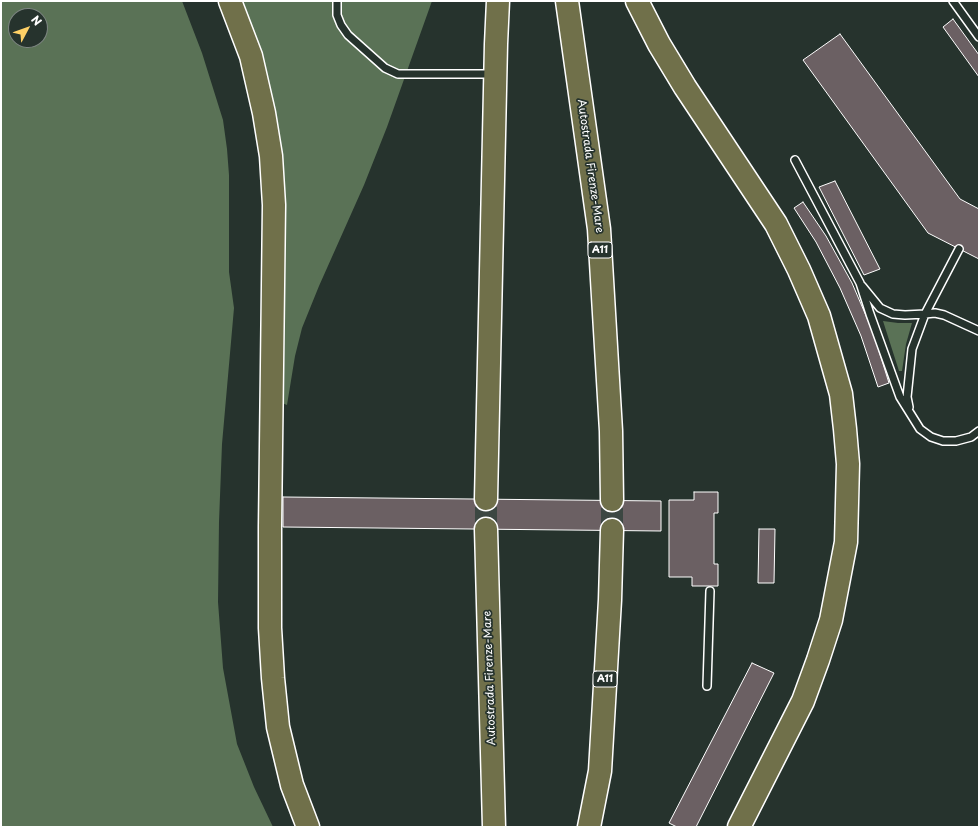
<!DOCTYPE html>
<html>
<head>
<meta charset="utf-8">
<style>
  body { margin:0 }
  #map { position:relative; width:980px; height:828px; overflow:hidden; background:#26332d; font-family:"Playpen Sans",sans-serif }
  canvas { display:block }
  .frame { position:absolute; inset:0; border:2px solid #fff; pointer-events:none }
  .north { position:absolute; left:8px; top:8px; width:40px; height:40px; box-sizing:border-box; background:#26332d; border:1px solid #7d8581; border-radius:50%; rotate:49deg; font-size:11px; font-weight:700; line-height:16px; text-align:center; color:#fff }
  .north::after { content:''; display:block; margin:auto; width:14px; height:18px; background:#ffd166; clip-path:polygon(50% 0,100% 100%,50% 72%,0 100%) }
</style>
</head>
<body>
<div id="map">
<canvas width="980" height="828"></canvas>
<div class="frame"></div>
<div class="north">N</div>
</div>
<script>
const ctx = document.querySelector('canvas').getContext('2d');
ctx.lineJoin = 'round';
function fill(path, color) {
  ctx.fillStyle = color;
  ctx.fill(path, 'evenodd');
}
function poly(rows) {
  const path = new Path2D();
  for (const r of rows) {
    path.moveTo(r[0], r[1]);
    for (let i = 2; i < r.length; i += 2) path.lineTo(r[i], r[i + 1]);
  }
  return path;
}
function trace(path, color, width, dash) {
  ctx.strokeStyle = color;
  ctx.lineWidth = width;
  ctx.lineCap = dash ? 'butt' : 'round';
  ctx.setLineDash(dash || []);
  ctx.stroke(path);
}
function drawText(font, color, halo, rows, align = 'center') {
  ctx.font = font + ' "Playpen Sans",sans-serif';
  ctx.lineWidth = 3.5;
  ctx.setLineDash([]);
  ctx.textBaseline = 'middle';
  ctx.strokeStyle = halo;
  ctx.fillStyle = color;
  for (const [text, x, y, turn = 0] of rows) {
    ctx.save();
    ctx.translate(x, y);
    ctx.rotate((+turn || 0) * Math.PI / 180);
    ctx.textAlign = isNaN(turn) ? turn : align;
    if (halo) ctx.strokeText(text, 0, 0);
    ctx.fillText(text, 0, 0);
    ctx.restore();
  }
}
fill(poly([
  [1,1,182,1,202,53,223,120,227,149,229,175,229,272,234,308,222,444,219,522,218,602,223,668,237,744,254,787,273,827,1,827],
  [16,16,40,16,40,40,16,40],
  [242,1,432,1,387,127,364,185,319,286,302,328,295,356,287,405,282,403,285,238,284,187,280,145,263,64,251,23],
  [883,321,898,323,912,323,906,344,902,371,899,371]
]), '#5a7256');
const building = poly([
  [953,19,979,55,979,77,943,27,953,19],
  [840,34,960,199,979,209,979,259,928,233,803,60,840,34],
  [835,181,880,269,864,275,819,187,835,181],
  [803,202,826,236,852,283,873,332,889,383,878,387,861,336,840,288,816,242,794,208,803,202],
  [694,492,718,492,718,513,714,513,714,564,718,564,718,586,692,586,692,577,669,577,669,500,694,500,694,492],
  [283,497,661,501,661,531,283,527,283,497],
  [759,529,775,529,774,583,758,583,759,529],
  [752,663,774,673,696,827,677,827,669,823,752,663]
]);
fill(building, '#6b6063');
trace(building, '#fff', 1);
trace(poly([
  [486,529,486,499],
  [612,530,612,500]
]), '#3c4742', 22, [22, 11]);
const lane = poly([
  [337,1,337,15,341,25,348,35,385,68,398,74,493,74],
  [953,1,979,37],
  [795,160,860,283,870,314,900,397,920,429,931,437,943,441,956,441,971,437,979,431],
  [862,286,880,308,893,314,905,315,925,314,959,249],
  [909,407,907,397,912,349,925,314,935,313,944,315,979,331],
  [707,686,710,591]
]);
const highway = poly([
  [230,1,251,56,264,113,271,156,274,205,270,527,270,628,273,678,278,727,292,785,308,827],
  [567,1,599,229,611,431,612,500],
  [637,1,659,44,685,87,776,224,799,270,819,316,841,394,845,429,848,464,846,542,831,620,818,660,803,701,739,827],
  [486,499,496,44,498,1],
  [486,529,494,827],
  [589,827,600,771,610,600,612,530]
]);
trace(lane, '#fff', 10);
trace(highway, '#fff', 25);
trace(lane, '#26332d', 7);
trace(highway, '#70704a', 22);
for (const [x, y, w] of [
  [600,250,24],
  [605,679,24]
]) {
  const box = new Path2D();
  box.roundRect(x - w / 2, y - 8, w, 16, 3);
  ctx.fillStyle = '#26332d';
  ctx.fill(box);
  trace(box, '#fff', 1);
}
drawText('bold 10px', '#fff', null, [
  ["A11",600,250],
  ["A11",605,679]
]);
drawText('11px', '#fff', '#26332d', [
  ["Autostrada Firenze-Mare",590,166,82],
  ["Autostrada Firenze-Mare",490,678,-92]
]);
</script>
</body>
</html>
